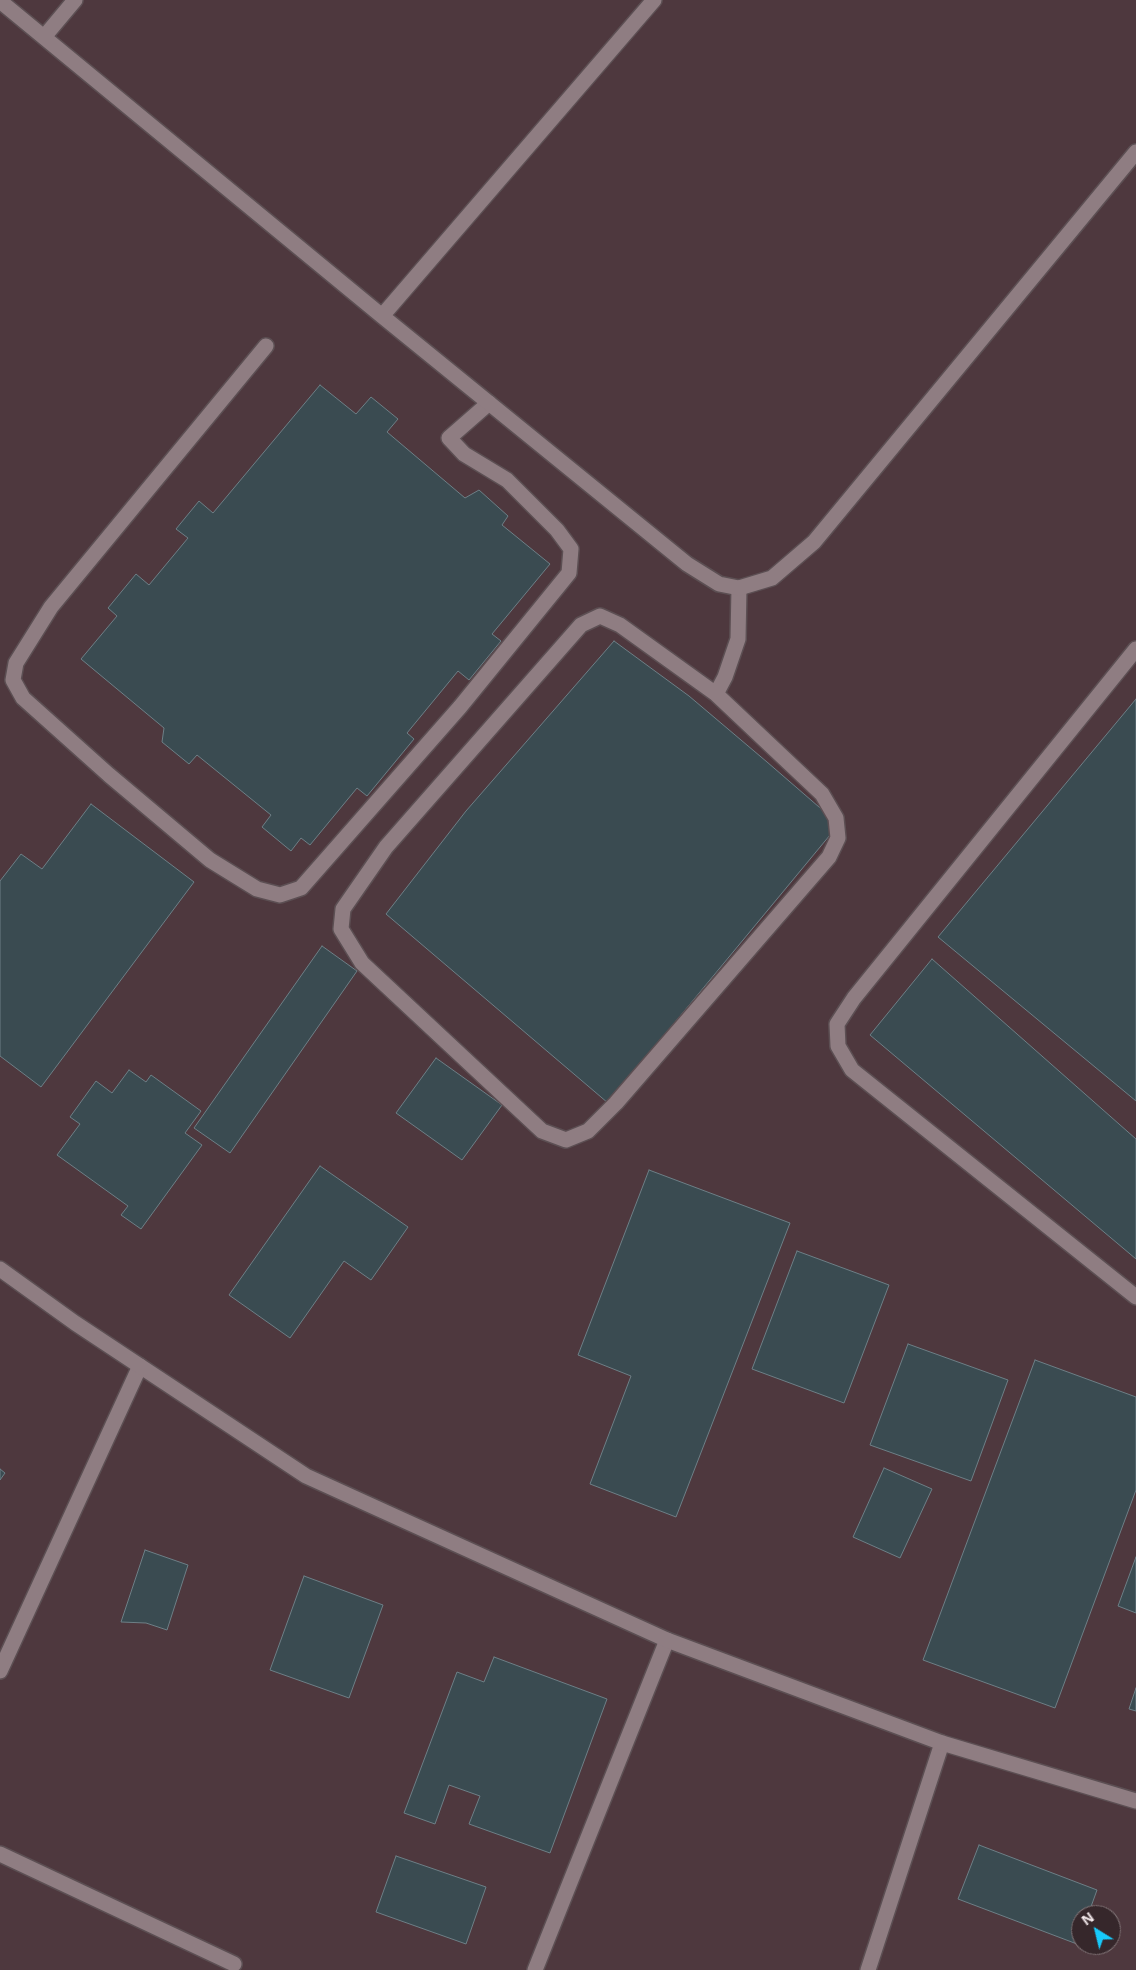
<!DOCTYPE html>
<html>
<head>
<meta charset="utf-8">
<style>
  body { margin:0 }
  #map { position:relative; width:1136px; height:1970px; overflow:hidden; background:#403135; font-family:"Open Sans",sans-serif }
  canvas { display:block }
  .north { position:absolute; left:1071px; top:1905px; width:50px; height:50px; box-sizing:border-box; background:#36272b; border:1px solid #827578; border-radius:50%; rotate:324deg; font-size:14px; font-weight:700; line-height:20px; text-align:center; color:#f4eaec }
  .north::after { content:''; display:block; margin:auto; width:18px; height:22px; background:#17cafb; clip-path:polygon(50% 0,100% 100%,50% 72%,0 100%) }
</style>
</head>
<body>
<div id="map">
<canvas width="1136" height="1970"></canvas>
<div class="north">N</div>
</div>
<script>
const ctx = document.querySelector('canvas').getContext('2d');
ctx.lineJoin = 'round';
function fill(path, color) {
  ctx.fillStyle = color;
  ctx.fill(path, 'evenodd');
}
function poly(rows) {
  const path = new Path2D();
  for (const r of rows) {
    path.moveTo(r[0], r[1]);
    for (let i = 2; i < r.length; i += 2) path.lineTo(r[i], r[i + 1]);
  }
  return path;
}
function trace(path, color, width, dash) {
  ctx.strokeStyle = color;
  ctx.lineWidth = width;
  ctx.lineCap = dash ? 'butt' : 'round';
  ctx.setLineDash(dash || []);
  ctx.stroke(path);
}
fill(poly([
  [0,0,1136,0,1136,1970,0,1970],
  [1081,1915,1111,1915,1111,1945,1081,1945]
]), '#4e383e');
const building = poly([
  [320,385,356,414,371,397,398,419,387,432,465,498,479,490,508,516,502,525,550,564,492,634,501,641,469,680,458,671,407,733,414,739,367,796,357,788,310,845,301,838,291,851,262,827,271,815,197,755,189,764,162,742,164,728,81,659,117,616,108,608,136,574,149,585,188,538,176,529,199,501,213,513,320,385],
  [614,641,689,696,767,762,834,820,830,835,608,1103,386,914,466,811,614,641],
  [1136,699,1136,1101,938,937,1136,699],
  [91,804,194,882,41,1087,0,1056,0,881,21,854,42,869,91,804],
  [322,946,357,971,230,1153,194,1128,322,946],
  [932,959,1136,1139,1136,1259,870,1035,932,959],
  [436,1058,502,1105,462,1160,396,1113,436,1058],
  [129,1070,146,1082,151,1075,201,1111,185,1133,202,1145,141,1229,121,1215,128,1206,57,1155,80,1124,70,1117,96,1081,112,1093,129,1070],
  [320,1166,408,1227,371,1280,344,1261,290,1338,229,1295,320,1166],
  [649,1170,790,1223,676,1517,590,1484,631,1376,578,1355,649,1170],
  [797,1251,889,1285,844,1403,752,1369,797,1251],
  [908,1344,1008,1380,971,1481,870,1445,908,1344],
  [1035,1360,1136,1397,1136,1490,1055,1708,923,1660,1035,1360],
  [884,1468,932,1489,900,1558,853,1537,884,1468],
  [0,1469,5,1473,0,1480,0,1469],
  [145,1550,188,1565,167,1630,146,1623,121,1622,145,1550],
  [1136,1557,1136,1613,1118,1606,1136,1557],
  [304,1576,383,1605,349,1698,270,1670,304,1576],
  [494,1657,607,1699,550,1853,469,1824,480,1796,449,1785,435,1824,404,1813,457,1672,484,1682,494,1657],
  [1136,1688,1136,1711,1129,1709,1136,1688],
  [979,1845,1097,1890,1088,1915,1081,1915,1081,1933,1077,1944,958,1899,979,1845],
  [396,1856,486,1887,466,1944,376,1912,396,1856]
]);
fill(building, '#3a4b51');
trace(building, '#6d7f86', 1);
const lane = poly([
  [266,346,51,607,16,663,13,680,23,698,109,775,210,860,257,889,280,895,301,888,460,707,569,573,571,549,557,530,507,480,464,454,449,438,489,403],
  [1136,649,854,998,837,1024,838,1046,852,1070,1136,1297],
  [716,694,822,794,836,818,838,838,829,857,616,1103,588,1131,566,1140,542,1131,362,963,341,929,343,909,386,847,581,625,600,616,620,625,716,694,725,677,738,639,739,588],
  [0,1671,140,1366],
  [0,1854,234,1964],
  [535,1970,667,1640],
  [868,1970,942,1743]
]);
const street = poly([
  [0,1,382,316,687,564,719,584,739,588,772,578,814,542,1136,152],
  [44,37,75,0],
  [382,316,654,0],
  [0,1269,75,1323,306,1476,667,1640,942,1743,1136,1801]
]);
trace(lane, '#5c4f53', 18);
trace(street, '#5c4f53', 18);
trace(lane, '#8f7d82', 15);
trace(street, '#8f7d82', 15);
</script>
</body>
</html>
